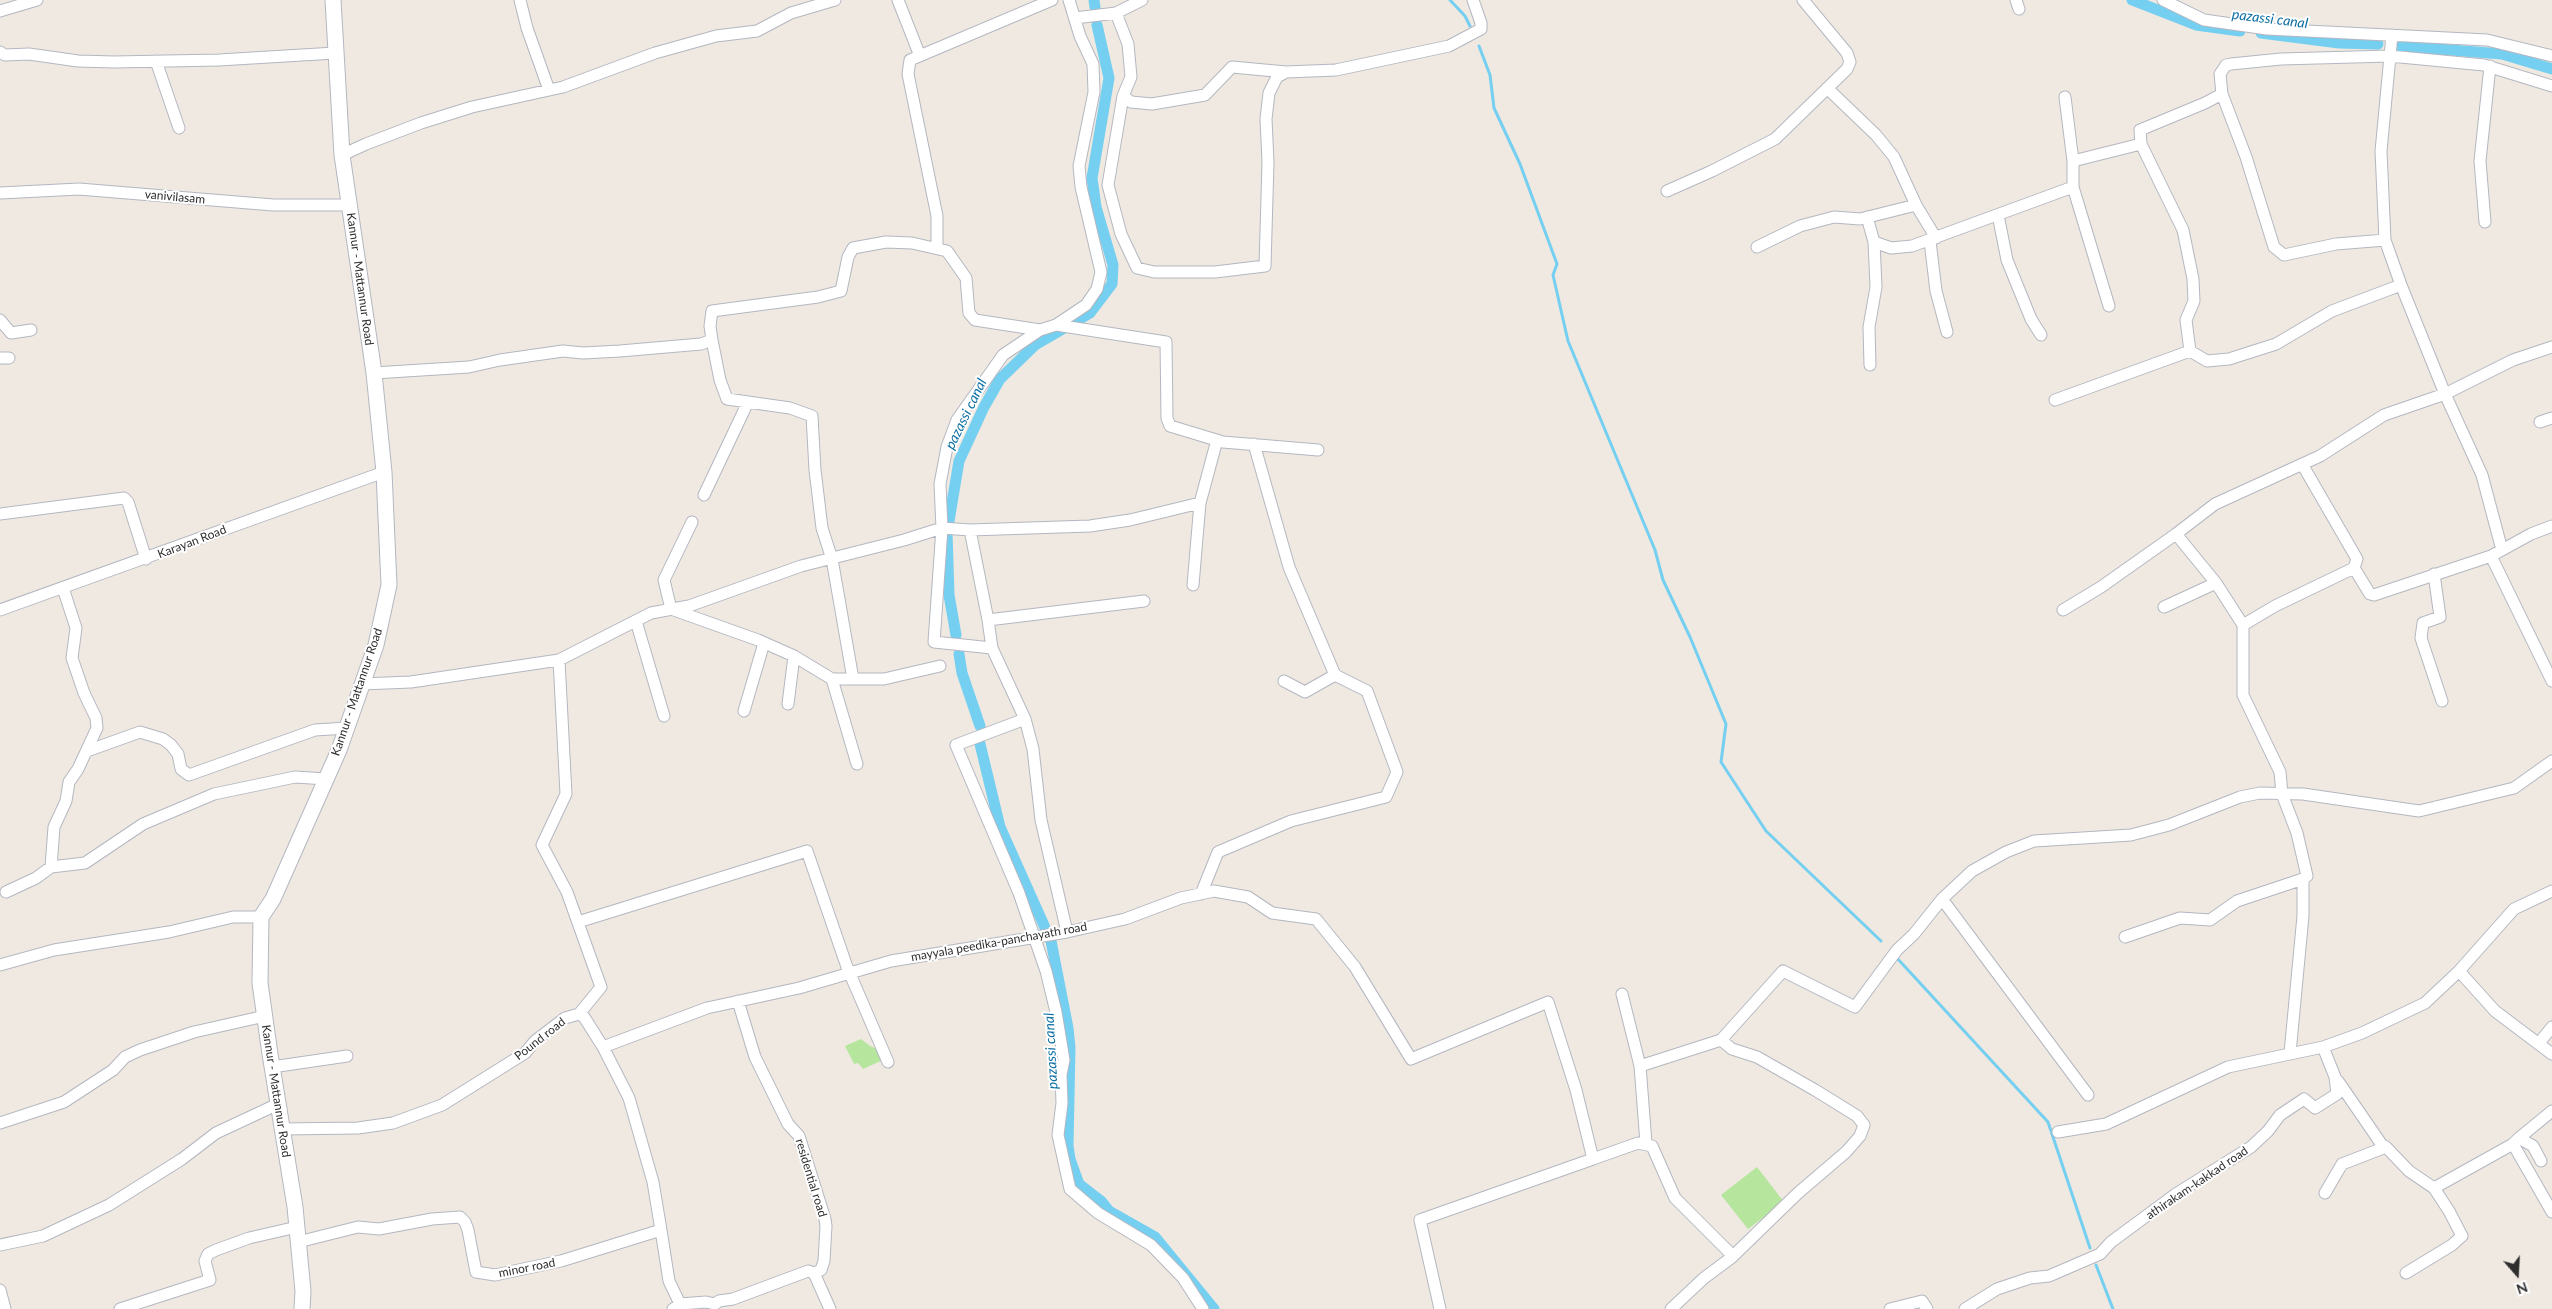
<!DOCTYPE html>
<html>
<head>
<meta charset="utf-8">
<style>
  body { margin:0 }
  #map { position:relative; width:2552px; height:1309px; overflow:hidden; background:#efe9e1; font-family:Lato,sans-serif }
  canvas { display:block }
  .north { position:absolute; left:2492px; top:1249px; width:50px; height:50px; -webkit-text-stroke:4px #fff; paint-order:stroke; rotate:161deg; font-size:14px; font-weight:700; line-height:20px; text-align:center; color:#2e2e2e }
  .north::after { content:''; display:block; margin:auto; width:18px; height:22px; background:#2e2e2e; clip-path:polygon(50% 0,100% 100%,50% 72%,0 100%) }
</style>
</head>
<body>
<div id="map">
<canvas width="2552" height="1309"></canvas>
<div class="north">N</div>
</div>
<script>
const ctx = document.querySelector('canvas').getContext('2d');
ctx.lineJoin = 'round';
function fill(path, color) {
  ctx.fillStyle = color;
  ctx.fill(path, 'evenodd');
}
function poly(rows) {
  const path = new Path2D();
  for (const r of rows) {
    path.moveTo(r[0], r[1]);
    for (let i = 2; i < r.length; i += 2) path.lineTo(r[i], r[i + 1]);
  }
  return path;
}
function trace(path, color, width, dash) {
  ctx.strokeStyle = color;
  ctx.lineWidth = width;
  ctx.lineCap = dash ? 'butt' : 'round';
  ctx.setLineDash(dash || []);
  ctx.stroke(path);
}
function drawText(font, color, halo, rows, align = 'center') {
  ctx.font = font + ' Lato,sans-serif';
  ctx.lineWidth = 4;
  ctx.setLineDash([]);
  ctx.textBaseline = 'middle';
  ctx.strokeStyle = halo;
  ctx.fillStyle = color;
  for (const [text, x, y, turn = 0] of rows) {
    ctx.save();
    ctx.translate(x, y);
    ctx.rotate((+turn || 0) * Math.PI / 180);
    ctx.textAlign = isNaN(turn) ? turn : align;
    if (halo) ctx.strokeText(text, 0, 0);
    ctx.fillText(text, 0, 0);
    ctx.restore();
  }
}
fill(poly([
  [861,1039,870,1046,882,1051,883,1060,863,1069,858,1063,854,1064,845,1046],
  [1757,1167,1784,1202,1748,1229,1721,1195]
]), '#b6e59e');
trace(poly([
  [1450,0,1465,16,1470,26],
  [1479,46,1490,75,1494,108,1520,164,1557,264,1553,275,1568,341,1655,550,1663,580,1690,637,1726,724,1721,762,1766,831,1881,941],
  [1896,957,2048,1122,2090,1248],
  [2096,1265,2113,1309]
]), '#75cff0', 3);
trace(poly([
  [1094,0,1095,7],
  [2132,0,2196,25,2240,31],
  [2261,33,2339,43,2378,44],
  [2400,46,2502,54,2552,69],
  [956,635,949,595,947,533,959,461,984,407,1000,379,1035,345,1090,313,1112,284,1113,265,1096,207,1092,178,1109,78,1097,25],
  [959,654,962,673,980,726],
  [980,744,1000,827,1051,941,1068,1028,1070,1048,1068,1146,1070,1159,1079,1184,1101,1201,1109,1211,1155,1237,1214,1309]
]), '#75cff0', 11);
const minor = poly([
  [520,0,527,28,549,90],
  [898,0,920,56],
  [2016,0,2019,9],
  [2163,0,2204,20,2267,29,2487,40,2552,56],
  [0,11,37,0],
  [1116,13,1128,44,1131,77,1123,96,1108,185,1121,234,1137,268,1154,272,1215,272,1265,266,1268,162,1266,119,1269,93,1277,77,1286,72,1336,70,1449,46,1481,29,1481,23,1473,0],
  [1075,18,1116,13,1142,0],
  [2392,35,2381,151,2385,240,2401,285,2445,394,2482,475,2502,550,2491,556,2552,681],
  [0,52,5,55,29,54,78,61,114,62,219,60,335,53],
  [156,61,179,128],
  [1827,88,1876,135,1894,157,1916,205,1936,238],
  [2222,94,2246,157,2274,247,2284,255,2336,244,2385,240],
  [1123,96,1131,102,1152,104,1205,95,1232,67,1286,72],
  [2065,97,2073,161],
  [2141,144,2183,230,2193,279,2194,301,2186,320,2190,351,2207,361,2229,359,2276,344,2332,311,2401,285],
  [342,155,366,144,421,123,472,107,563,87,655,53,716,36,757,31,791,13,835,0],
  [2073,187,2109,306],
  [1667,191,1712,171,1775,139,1847,69,1850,62,1847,53,1803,0],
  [0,193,79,189,273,205,349,205],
  [1998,215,2007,260,2031,319,2041,335],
  [1867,217,1874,242,1891,248,1912,246,2073,187,2073,161,2141,144,2140,130,2205,103,2222,94,2220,74,2226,65,2231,64,2281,59,2390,56,2484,65,2552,86],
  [2485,222,2480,161,2490,66],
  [1930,241,1936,291,1947,332],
  [1757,247,1800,226,1834,217,1860,219,1916,205],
  [937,248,937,216,908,74,910,60,1052,0],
  [0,320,11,333,31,330],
  [1056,325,1166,342,1167,418,1170,426,1223,442,1318,450],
  [712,340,720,380,727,399,790,408,812,416,815,470,822,528,832,559,853,679],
  [0,358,9,358],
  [1870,365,1869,327,1876,287,1874,242],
  [374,373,469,367,500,360,563,351,583,353,620,351,701,344,712,340,710,326,712,311,818,297,841,291,848,257,853,248,886,242,912,243,947,251,966,278,969,313,975,320,1040,330],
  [2055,400,2190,351],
  [2540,422,2552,418],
  [1254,444,1289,567,1335,675,1305,692,1284,681],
  [2302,464,2357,559,2354,568],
  [704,495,748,402],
  [1200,503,1130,520,1090,526,970,530,942,528,934,642,992,648,1025,719,956,745,1019,893,1046,971,1056,1012,1064,1060,1061,1075,1062,1103,1058,1135,1070,1189,1098,1213,1151,1245,1183,1278,1203,1309],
  [0,514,124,498,128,502,146,559],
  [692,522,664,580,671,609,758,640,794,656,832,679,884,679,940,666],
  [970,530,988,620],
  [2502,550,2531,534,2552,526],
  [2434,574,2440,617,2423,623,2421,638,2442,701],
  [1193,585,1200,503,1217,440],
  [2164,607,2216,583],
  [0,610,384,472],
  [2063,610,2101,587,2176,534],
  [636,621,664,716],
  [2243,625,2275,606,2354,568,2370,594,2374,595,2491,556],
  [992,648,988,620,1144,601],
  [559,660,566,794,542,845,567,892,601,987,579,1014],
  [832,679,857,764],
  [362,684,411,682,559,660,651,613,689,606,801,566,904,540,942,528,940,484,947,447,957,420,1003,355,1040,330,1056,325,1086,305,1097,289,1101,272,1081,187,1079,166,1094,92,1093,64,1080,36,1069,0],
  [788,704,794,656],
  [744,711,764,643],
  [1025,719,1033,749,1041,820,1067,932],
  [87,751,140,732,163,739,171,745,178,754,181,769,189,775,315,730,347,728],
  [51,867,85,863,143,824,214,794,295,777,326,779],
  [6,892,36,878,51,867,54,827,66,801,69,782,78,769,97,728,96,718,84,693,72,658,76,628,63,588],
  [1201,894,1218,852,1291,821,1386,797,1397,772,1367,691,1335,675],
  [1942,899,2088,1095],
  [578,922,807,851,847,967,888,1062],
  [2125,937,2180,918,2210,920,2237,901,2303,879],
  [0,965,54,950,169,932,233,917,261,917],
  [2459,971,2495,1011,2552,1054],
  [1622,994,1640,1066,1721,1040],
  [738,1001,755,1057,788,1124,799,1136,825,1219,826,1226,824,1261,821,1270,814,1273],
  [1721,1040,1783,971,1855,1007,1897,950,1914,934,1942,899,1972,871,2006,852,2034,841,2131,835,2169,825,2240,797,2260,793,2303,794,2419,811,2514,788,2552,761],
  [2539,1043,2552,1027],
  [603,1047,707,1008,799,988,891,961,1067,932,1125,919,1181,898,1214,891,1248,897,1272,913,1316,919,1355,967,1411,1059,1548,1002,1576,1090,1593,1159,1638,1143,1652,1146,1675,1198,1733,1256],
  [2290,1053,2303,916,2303,879,2307,876,2297,833,2282,794,2280,772,2243,695,2243,625,2216,583,2176,534,2215,504,2320,456,2384,415,2445,394,2513,360,2552,347],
  [1640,1066,1646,1143],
  [272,1067,347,1056],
  [2338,1081,2382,1145,2386,1147,2409,1171,2434,1188],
  [0,1123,64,1102,113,1070,125,1057,140,1050,194,1032,265,1016],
  [282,1129,358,1128,393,1123,442,1105,525,1053,535,1041,565,1018,579,1014,584,1017,603,1047,629,1098,653,1182,661,1230],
  [2058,1132,2106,1124,2228,1067,2323,1047],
  [2513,1144,2552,1212],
  [2541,1161,2533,1146,2519,1138,2552,1111],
  [2325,1193,2342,1164,2386,1147],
  [298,1242,358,1227,379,1229,432,1219,460,1217,465,1222,468,1230,476,1272,495,1275,561,1261,661,1230,669,1281,680,1304],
  [0,1245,43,1236,109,1205,182,1159,216,1133,278,1104],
  [2406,1273,2452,1245,2462,1236,2449,1211,2434,1188,2513,1144,2519,1138],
  [0,1290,5,1309],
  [120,1309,210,1280,205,1261,208,1254,216,1250,249,1238,297,1227],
  [673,1309,680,1304,706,1302,715,1304,719,1301,733,1299,808,1271,814,1273,830,1309],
  [1440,1309,1420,1220,1593,1159],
  [1671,1309,1704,1278,1731,1258,1798,1193,1846,1152,1860,1136,1864,1125,1857,1116,1815,1090,1757,1057,1732,1049,1721,1040],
  [1890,1309,1922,1301,1927,1309],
  [1965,1309,1997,1289,2030,1278,2049,1276,2100,1254,2111,1242,2176,1194,2251,1147,2268,1131,2280,1115,2304,1099,2315,1108,2337,1094,2335,1077,2323,1047,2362,1033,2425,1003,2459,971,2514,909,2552,891]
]);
const secondary = poly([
  [302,1309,303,1291,295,1207,270,1054,260,983,261,917,273,899,339,750,376,645,389,585,384,472,374,373,342,155,333,0]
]);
trace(minor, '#b4b7c1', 13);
trace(secondary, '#b4b7c1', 17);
trace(minor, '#fff', 11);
trace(secondary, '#fff', 15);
drawText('12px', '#2e2e2e', '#fff', [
  ["vanivilasam",175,197,5],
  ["Kannur - Mattannur Road",360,279,82],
  ["Karayan Road",192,542,-21],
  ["Kannur - Mattannur Road",357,692,-71],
  ["mayyala peedika-panchayath road",999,942,-10],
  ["Pound road",540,1039,-38],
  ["Kannur - Mattannur Road",276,1091,81],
  ["residential road",811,1178,73],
  ["athirakam-kakkad road",2197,1183,-34],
  ["minor road",527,1268,-11]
]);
drawText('italic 14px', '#0d6fa3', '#fff', [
  ["pazassi canal",2270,19,7],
  ["pazassi canal",966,414,-64],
  ["pazassi canal",1051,1051,-93]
]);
</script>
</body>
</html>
